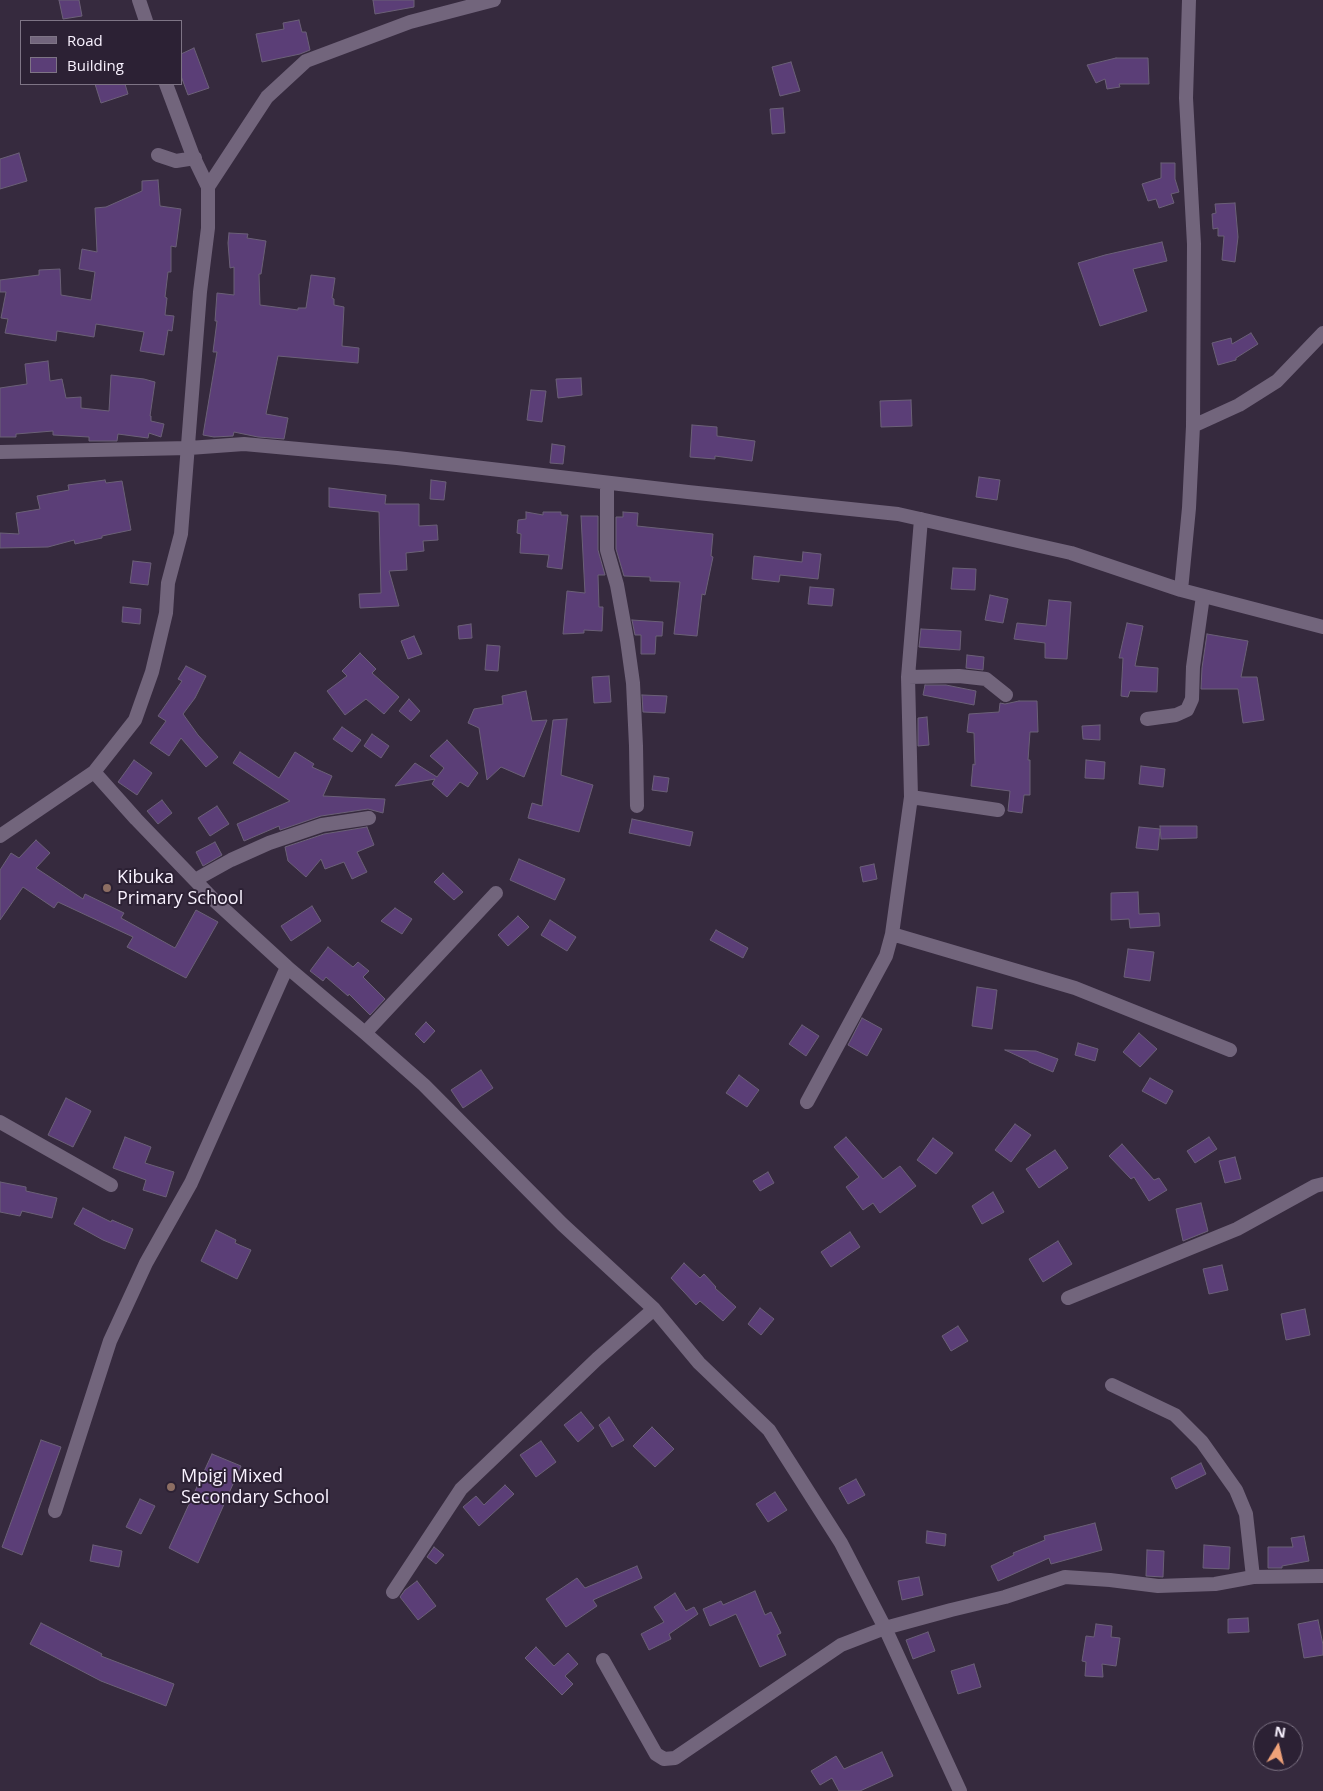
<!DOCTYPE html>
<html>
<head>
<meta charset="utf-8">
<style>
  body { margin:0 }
  #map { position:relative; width:1323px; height:1791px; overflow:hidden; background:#362a3e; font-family:"Open Sans",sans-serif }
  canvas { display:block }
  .legend { position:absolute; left:20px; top:20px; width:162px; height:65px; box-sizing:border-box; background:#2c2134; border:1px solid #7e7485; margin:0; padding:6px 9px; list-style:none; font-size:15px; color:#f8f1fe }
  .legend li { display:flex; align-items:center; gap:10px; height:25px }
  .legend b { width:25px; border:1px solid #7e7485 }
  .north { position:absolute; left:1253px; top:1721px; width:50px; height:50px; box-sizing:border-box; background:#2c2134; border:1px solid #7e7485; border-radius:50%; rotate:9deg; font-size:14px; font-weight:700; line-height:20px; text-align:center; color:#f8f1fe }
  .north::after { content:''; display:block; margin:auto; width:18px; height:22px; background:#f0a279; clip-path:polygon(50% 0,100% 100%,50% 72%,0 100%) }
</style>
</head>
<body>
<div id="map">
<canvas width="1323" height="1791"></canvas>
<ul class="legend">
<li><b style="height:6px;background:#72657c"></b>Road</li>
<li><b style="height:14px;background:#5b3e77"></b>Building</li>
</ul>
<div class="north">N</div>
</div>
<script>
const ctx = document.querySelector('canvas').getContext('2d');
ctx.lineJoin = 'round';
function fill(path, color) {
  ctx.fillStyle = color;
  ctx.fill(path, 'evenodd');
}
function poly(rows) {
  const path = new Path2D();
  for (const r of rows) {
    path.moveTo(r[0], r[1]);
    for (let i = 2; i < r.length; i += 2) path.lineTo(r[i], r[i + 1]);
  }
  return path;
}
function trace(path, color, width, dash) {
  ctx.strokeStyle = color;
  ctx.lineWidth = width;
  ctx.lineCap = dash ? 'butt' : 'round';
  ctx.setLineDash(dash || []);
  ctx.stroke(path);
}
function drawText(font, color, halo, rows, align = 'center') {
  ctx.font = font + ' "Open Sans",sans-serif';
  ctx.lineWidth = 4;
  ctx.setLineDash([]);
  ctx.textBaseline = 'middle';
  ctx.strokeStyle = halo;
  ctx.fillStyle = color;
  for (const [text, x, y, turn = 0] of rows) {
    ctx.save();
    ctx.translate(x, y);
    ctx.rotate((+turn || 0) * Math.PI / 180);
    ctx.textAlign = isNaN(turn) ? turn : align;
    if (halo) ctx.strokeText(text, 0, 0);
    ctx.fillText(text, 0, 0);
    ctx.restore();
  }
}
const building = poly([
  [59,0,79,0,82,16,63,19,59,0],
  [373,0,414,0,414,7,375,14,373,0],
  [299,20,302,32,306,32,310,50,300,54,262,62,256,34,284,29,283,23,299,20],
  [194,48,209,88,188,95,181,76,181,54,194,48],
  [1116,58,1148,58,1149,84,1119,84,1120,87,1107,89,1105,79,1096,83,1087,65,1116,58],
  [791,62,800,91,780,96,772,67,791,62],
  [95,84,125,84,128,94,101,103,95,84],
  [783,108,785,133,772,134,770,109,783,108],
  [19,153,27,181,0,189,0,159,19,153],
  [1161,163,1175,163,1175,179,1179,192,1171,194,1174,203,1159,208,1156,199,1148,201,1142,184,1161,178,1161,163],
  [158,180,160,206,181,209,176,247,171,246,171,272,168,272,165,297,167,298,165,315,174,316,172,331,168,330,164,355,140,351,144,332,96,324,94,337,57,331,56,341,5,333,8,319,1,318,6,292,0,292,0,280,39,275,39,270,60,269,61,295,91,300,95,272,79,269,82,249,97,252,95,208,106,207,142,191,142,181,158,180],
  [1235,203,1238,237,1235,262,1222,260,1224,236,1218,236,1218,228,1213,229,1212,214,1216,213,1215,204,1235,203],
  [229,233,248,234,247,238,266,241,261,274,259,274,260,305,298,310,298,308,306,308,311,275,335,278,332,298,334,299,334,305,344,307,342,346,359,348,358,363,278,356,266,414,288,418,284,439,258,437,234,432,233,436,214,437,203,435,217,352,213,352,217,321,215,321,217,293,234,295,234,267,230,268,228,243,229,233],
  [1162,242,1167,261,1133,269,1147,311,1100,326,1078,263,1105,255,1162,242],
  [1251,333,1258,344,1236,358,1236,360,1218,365,1212,343,1231,338,1232,344,1251,333],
  [48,361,50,381,62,379,66,398,81,397,81,408,109,411,111,375,144,379,155,382,150,416,151,416,151,421,164,424,161,437,149,433,148,438,118,434,117,441,89,441,89,437,53,435,53,431,16,434,16,437,0,437,0,388,27,384,25,364,48,361],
  [581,378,582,395,558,398,556,379,581,378],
  [531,390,546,391,542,422,527,420,531,390],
  [911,400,912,426,881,427,880,401,911,400],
  [692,425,717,427,717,436,755,441,752,461,715,456,715,459,690,457,692,425],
  [552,444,565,446,563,464,550,463,552,444],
  [979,477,1000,480,997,500,976,497,979,477],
  [105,480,106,483,122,481,131,530,102,536,102,538,75,544,74,540,48,547,0,548,0,533,19,534,16,513,40,509,37,496,69,490,68,485,105,480],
  [431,480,446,482,444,500,430,499,431,480],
  [329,488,386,495,385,504,419,504,419,526,437,525,438,540,423,541,424,551,406,553,407,570,389,571,399,606,360,608,359,594,381,593,379,512,329,507,329,488],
  [526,512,543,515,543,512,561,512,561,515,568,515,562,569,547,567,549,555,520,553,521,534,517,533,518,520,526,519,526,512],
  [623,512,638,513,637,526,713,534,711,556,713,557,705,595,702,594,697,636,674,634,680,582,650,581,650,577,624,576,616,549,616,517,623,517,623,512],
  [581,516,598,516,598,550,605,575,598,575,599,607,603,607,602,631,584,630,584,633,563,634,567,591,585,593,581,516],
  [803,552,821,554,818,579,780,575,779,582,752,579,754,556,802,562,803,552],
  [133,561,151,563,148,585,130,583,133,561],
  [953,568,976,569,975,590,951,589,953,568],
  [810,587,834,589,832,606,808,604,810,587],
  [990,595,1008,599,1003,623,985,620,990,595],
  [1049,600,1071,602,1067,659,1045,658,1045,643,1014,639,1017,623,1046,626,1049,600],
  [123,607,141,609,140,624,122,622,123,607],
  [632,620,663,622,662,636,656,636,655,654,641,654,641,635,635,635,632,620],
  [1127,623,1143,626,1135,666,1158,668,1157,692,1130,691,1128,697,1121,696,1123,658,1119,658,1127,623],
  [471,624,472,638,459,639,458,626,471,624],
  [921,629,961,631,960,650,919,647,921,629],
  [1207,634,1248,641,1241,677,1257,677,1264,720,1243,723,1238,689,1201,689,1202,668,1207,634],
  [414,636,422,654,408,659,401,641,414,636],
  [487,645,500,646,498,671,485,670,487,645],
  [360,653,376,669,372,673,399,697,384,714,366,699,345,715,327,691,347,676,342,671,360,653],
  [967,655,984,657,983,670,966,668,967,655],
  [186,666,206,676,195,698,183,714,198,735,218,757,206,767,181,738,169,756,150,743,166,721,158,716,182,681,178,679,186,666],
  [609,676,611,702,594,703,592,677,609,676],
  [925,685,946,685,976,691,974,705,923,695,925,685],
  [526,691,532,721,547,720,524,777,501,767,487,780,479,728,468,723,474,709,503,704,502,696,526,691],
  [642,695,667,696,665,713,643,712,642,695],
  [409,699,420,711,411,721,399,711,409,699],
  [1019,701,1037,701,1038,732,1030,732,1028,760,1030,760,1030,795,1024,795,1022,813,1008,811,1010,791,971,786,973,764,975,765,974,733,967,732,969,714,999,712,1000,703,1005,704,1019,701],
  [927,717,929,745,918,746,918,718,927,717],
  [567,719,561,775,593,785,579,832,528,818,532,803,542,806,553,720,567,719],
  [1100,725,1100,740,1083,739,1082,726,1100,725],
  [342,727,361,740,352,752,333,739,342,727],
  [372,734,389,746,381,758,364,746,372,734],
  [447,740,478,773,468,787,460,782,447,797,432,784,435,779,395,786,415,763,437,777,444,768,430,756,447,740],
  [240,752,279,778,295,752,314,764,312,767,332,776,323,796,385,799,383,813,368,809,321,816,280,830,279,826,244,841,237,824,290,801,233,763,240,752],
  [134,760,152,773,137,795,118,782,134,760],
  [1086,760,1105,762,1104,779,1085,778,1086,760],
  [1141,766,1165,769,1163,787,1139,784,1141,766],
  [654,776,669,778,667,792,652,790,654,776],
  [162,800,172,813,158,824,147,811,162,800],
  [217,806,229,824,210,836,198,818,217,806],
  [632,819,693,832,690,846,629,833,632,819],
  [1160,826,1197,826,1197,838,1161,839,1160,826],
  [367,827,374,845,357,852,367,872,352,879,344,862,325,869,321,859,306,877,288,861,285,847,324,834,367,827],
  [1139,827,1160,829,1158,850,1136,848,1139,827],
  [36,840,50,853,36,868,83,899,85,894,124,913,121,918,175,948,196,910,218,922,186,978,127,947,133,937,58,902,54,908,23,887,0,920,0,870,11,853,19,858,36,840],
  [215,842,222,855,203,866,196,852,215,842],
  [519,859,565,879,555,900,510,880,519,859],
  [874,864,877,879,863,882,860,867,874,864],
  [443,873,463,892,454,900,434,882,443,873],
  [1138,892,1139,914,1159,913,1160,926,1130,928,1129,919,1111,920,1111,893,1138,892],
  [312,906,321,921,291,941,281,926,312,906],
  [395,908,412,919,402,934,381,921,395,908],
  [518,916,529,927,508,946,498,935,518,916],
  [550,920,576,937,567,951,541,935,550,920],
  [716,930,748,948,743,958,710,940,716,930],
  [328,947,353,967,358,962,369,971,363,977,385,999,370,1015,349,994,348,996,326,977,323,981,310,971,328,947],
  [1128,949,1154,952,1150,981,1124,977,1128,949],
  [977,987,997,990,992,1029,972,1026,977,987],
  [862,1018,882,1029,867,1056,848,1045,862,1018],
  [426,1022,435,1031,424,1043,415,1034,426,1022],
  [802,1025,819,1036,806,1056,789,1044,802,1025],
  [1139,1033,1157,1049,1140,1067,1123,1052,1139,1033],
  [1078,1043,1098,1049,1095,1061,1075,1055,1078,1043],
  [1005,1050,1036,1051,1058,1059,1053,1072,1029,1062,1029,1061,1005,1050],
  [481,1070,493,1088,463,1108,451,1090,481,1070],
  [739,1075,759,1090,747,1107,726,1093,739,1075],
  [1150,1078,1173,1091,1166,1104,1142,1091,1150,1078],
  [66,1098,91,1111,73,1147,48,1135,66,1098],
  [1015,1124,1031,1135,1011,1162,995,1150,1015,1124],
  [125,1137,151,1147,145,1163,174,1172,166,1197,143,1190,146,1180,113,1168,125,1137],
  [846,1137,883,1179,900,1166,916,1186,880,1213,873,1203,863,1210,846,1187,859,1177,834,1147,846,1137],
  [1209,1137,1217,1149,1195,1163,1187,1151,1209,1137],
  [933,1138,953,1153,936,1174,917,1160,933,1138],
  [1122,1144,1154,1180,1159,1178,1167,1190,1149,1201,1134,1177,1131,1179,1109,1156,1122,1144],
  [1055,1150,1068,1168,1039,1188,1026,1169,1055,1150],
  [1235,1157,1241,1179,1225,1183,1219,1161,1235,1157],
  [768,1172,774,1183,760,1191,753,1181,768,1172],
  [0,1182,26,1187,26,1191,57,1198,52,1218,22,1211,20,1216,0,1212,0,1182],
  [993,1192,1004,1212,982,1224,972,1206,993,1192],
  [1201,1203,1208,1231,1183,1241,1176,1209,1201,1203],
  [83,1208,111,1222,112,1220,133,1229,125,1249,103,1240,74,1224,83,1208],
  [216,1230,236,1240,235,1243,251,1250,237,1279,201,1261,216,1230],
  [850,1232,860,1247,831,1267,821,1252,850,1232],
  [1058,1241,1072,1264,1043,1282,1029,1259,1058,1241],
  [684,1263,700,1278,704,1274,716,1287,715,1288,736,1307,723,1321,700,1301,696,1305,671,1278,684,1263],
  [1222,1265,1228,1290,1209,1294,1203,1269,1222,1265],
  [760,1308,774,1319,761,1335,748,1324,760,1308],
  [1305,1309,1310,1335,1286,1340,1281,1314,1305,1309],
  [958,1326,968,1341,951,1351,942,1336,958,1326],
  [581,1412,594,1428,578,1442,564,1425,581,1412],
  [609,1417,624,1440,612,1447,599,1425,609,1417],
  [652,1427,674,1449,655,1467,633,1446,652,1427],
  [41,1440,61,1447,22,1555,2,1547,41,1440],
  [541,1441,556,1462,536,1477,520,1455,541,1441],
  [212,1454,241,1466,198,1563,169,1548,212,1454],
  [1201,1463,1206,1474,1176,1489,1171,1478,1201,1463],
  [856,1479,865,1495,848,1504,839,1488,856,1479],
  [505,1485,514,1494,479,1526,463,1507,476,1496,484,1505,505,1485],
  [775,1492,787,1510,768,1522,756,1504,775,1492],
  [140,1499,155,1506,141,1534,126,1527,140,1499],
  [1095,1523,1102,1550,1051,1564,1049,1558,998,1581,991,1566,1014,1555,1013,1553,1045,1540,1044,1536,1095,1523],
  [927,1531,946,1534,945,1546,926,1543,927,1531],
  [1304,1536,1309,1561,1282,1566,1282,1568,1268,1568,1268,1547,1293,1547,1291,1538,1304,1536],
  [93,1545,122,1551,119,1567,90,1561,93,1545],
  [1204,1545,1230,1547,1229,1569,1203,1568,1204,1545],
  [434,1547,444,1555,436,1564,427,1557,434,1547],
  [1147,1550,1164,1551,1163,1577,1146,1576,1147,1550],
  [637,1566,642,1578,593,1600,597,1606,566,1627,546,1599,577,1578,585,1588,637,1566],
  [919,1577,923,1595,902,1600,898,1581,919,1577],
  [417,1581,436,1606,418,1620,400,1597,405,1590,417,1581],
  [755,1591,765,1615,771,1612,781,1633,777,1635,786,1655,760,1667,736,1614,710,1626,703,1609,721,1601,723,1605,755,1591],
  [675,1593,686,1611,694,1607,698,1614,669,1634,671,1639,649,1650,641,1634,664,1622,654,1607,675,1593],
  [1248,1618,1249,1632,1228,1633,1228,1619,1248,1618],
  [1318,1620,1323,1645,1323,1655,1304,1658,1298,1624,1318,1620],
  [41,1623,102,1654,101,1656,174,1684,166,1706,101,1681,30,1644,41,1623],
  [1096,1624,1112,1626,1111,1637,1120,1638,1116,1666,1102,1664,1103,1677,1085,1676,1086,1662,1082,1661,1086,1636,1094,1637,1096,1624],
  [928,1632,935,1651,913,1659,906,1640,928,1632],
  [536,1647,554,1666,568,1653,578,1664,565,1676,573,1684,562,1695,525,1658,536,1647],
  [974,1664,981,1687,958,1694,951,1671,974,1664],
  [882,1752,893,1776,860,1791,839,1791,832,1778,820,1785,811,1771,836,1756,844,1769,882,1752]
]);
fill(building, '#5b3e77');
trace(building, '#6b6077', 1);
trace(poly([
  [139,0,146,21],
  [158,155,176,161,195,158],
  [208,187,267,97,306,61,410,22,494,0],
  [1193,426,1239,405,1277,381,1323,333],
  [0,452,189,448,244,444,397,458,688,492,898,514,1071,553,1181,590,1323,627],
  [607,483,607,550,617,585,627,640,633,683,636,746,637,806],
  [1181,590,1189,508,1193,426,1194,244,1186,98,1189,0],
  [908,677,959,676,986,679,1006,695],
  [1147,719,1176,715,1187,710,1192,699,1193,667,1203,596],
  [94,772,136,819,215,901,287,967,365,1033,424,1085,562,1224,654,1309,699,1363,769,1430,841,1543,885,1628,960,1791],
  [911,797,998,810],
  [0,836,94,772,135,720,152,672,166,613,168,583,181,534,200,292,208,228,208,187,193,156,166,84],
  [195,880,231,860,269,843,322,825,369,818],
  [892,934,1075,988,1230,1050],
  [365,1033,496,893],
  [807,1102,886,956,892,934,911,797,908,677,921,519],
  [0,1122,111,1185],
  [1068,1298,1237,1229,1315,1186,1323,1184],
  [1112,1385,1175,1415,1202,1442,1236,1490,1246,1514,1253,1577],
  [55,1511,110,1341,146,1263,191,1183,287,967],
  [393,1592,461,1489,597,1359,654,1309],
  [603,1660,656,1754,664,1759,675,1758,841,1645,885,1628,951,1610,1005,1597,1065,1577,1110,1580,1158,1586,1215,1584,1253,1577,1323,1576]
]), '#72657c', 14);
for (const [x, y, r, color] of [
  [107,888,5,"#8d6e63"],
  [171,1487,5,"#8d6e63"]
]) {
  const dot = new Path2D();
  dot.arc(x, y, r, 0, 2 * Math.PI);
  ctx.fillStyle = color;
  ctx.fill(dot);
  trace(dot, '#2c2134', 2);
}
drawText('18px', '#f8f1fe', '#2c2134', [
  ["Kibuka",117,878],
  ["Primary School",117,899],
  ["Mpigi Mixed",181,1477],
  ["Secondary School",181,1498]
], 'left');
</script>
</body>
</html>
